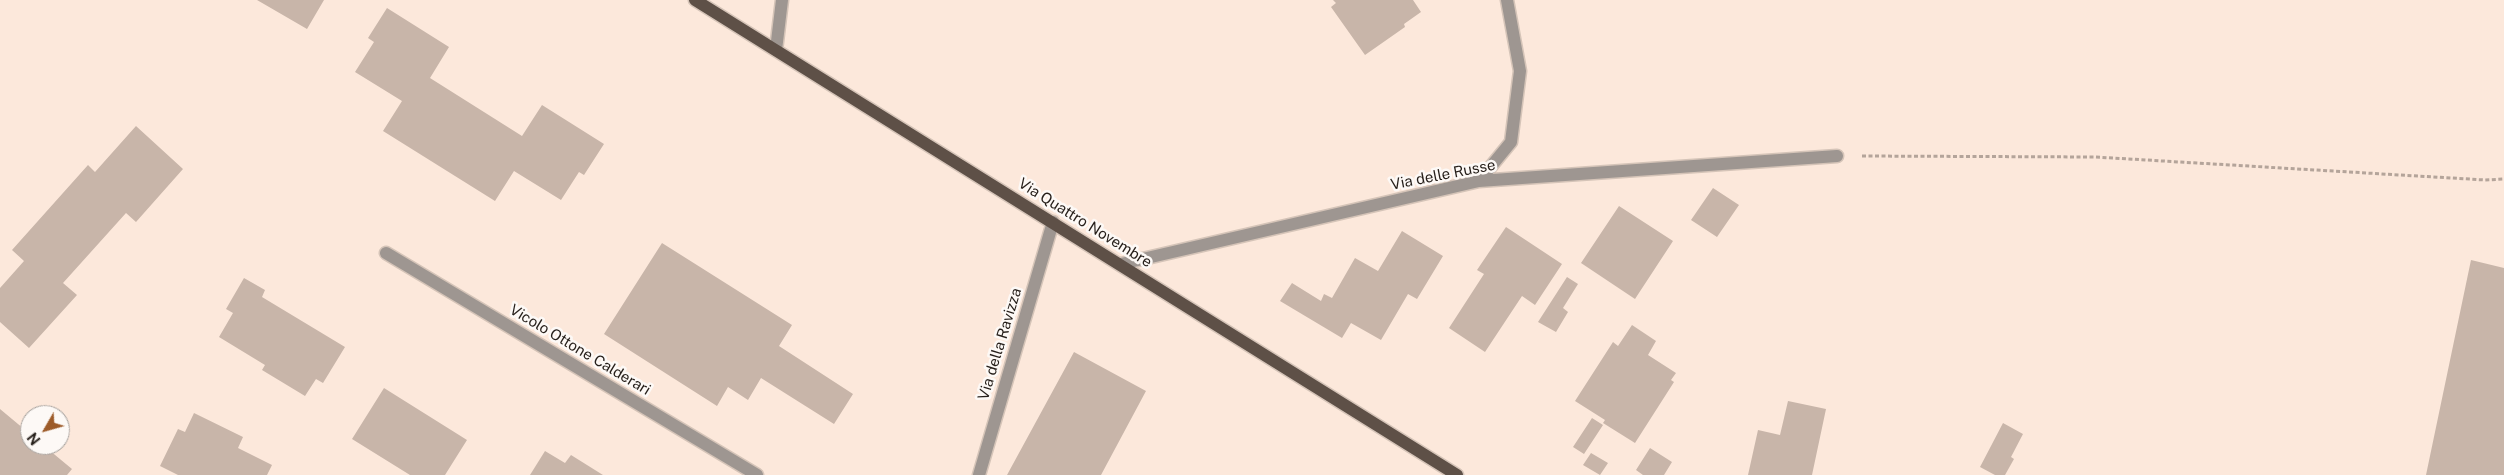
<!DOCTYPE html>
<html>
<head>
<meta charset="utf-8">
<style>
  body { margin:0 }
  #map { position:relative; width:2504px; height:475px; overflow:hidden; background:#fce8db; font-family:"Public Sans",sans-serif }
  canvas { display:block }
  .north { position:absolute; left:20px; top:405px; width:50px; height:50px; box-sizing:border-box; background:#fdf9f6; border:1px solid #a7a29e; border-radius:50%; rotate:232deg; font-size:14px; font-weight:700; line-height:20px; text-align:center; color:#261f1a }
  .north::after { content:''; display:block; margin:auto; width:18px; height:22px; background:#9d5b29; clip-path:polygon(50% 0,100% 100%,50% 72%,0 100%) }
</style>
</head>
<body>
<div id="map">
<canvas width="2504" height="475"></canvas>
<div class="north">N</div>
</div>
<script>
const ctx = document.querySelector('canvas').getContext('2d');
ctx.lineJoin = 'round';
function fill(path, color) {
  ctx.fillStyle = color;
  ctx.fill(path, 'evenodd');
}
function poly(rows) {
  const path = new Path2D();
  for (const r of rows) {
    path.moveTo(r[0], r[1]);
    for (let i = 2; i < r.length; i += 2) path.lineTo(r[i], r[i + 1]);
  }
  return path;
}
function trace(path, color, width, dash) {
  ctx.strokeStyle = color;
  ctx.lineWidth = width;
  ctx.lineCap = dash ? 'butt' : 'round';
  ctx.setLineDash(dash || []);
  ctx.stroke(path);
}
function drawText(font, color, halo, rows, align = 'center') {
  ctx.font = font + ' "Public Sans",sans-serif';
  ctx.lineWidth = 5;
  ctx.setLineDash([]);
  ctx.textBaseline = 'middle';
  ctx.strokeStyle = halo;
  ctx.fillStyle = color;
  for (const [text, x, y, turn = 0] of rows) {
    ctx.save();
    ctx.translate(x, y);
    ctx.rotate((+turn || 0) * Math.PI / 180);
    ctx.textAlign = isNaN(turn) ? turn : align;
    if (halo) ctx.strokeText(text, 0, 0);
    ctx.fillText(text, 0, 0);
    ctx.restore();
  }
}
fill(poly([
  [257,0,324,0,307,29],
  [1333,0,1413,0,1421,12,1404,24,1405,27,1365,55,1331,7,1336,3],
  [387,8,449,47,430,78,522,136,542,105,604,144,584,175,579,172,561,200,514,171,495,201,383,131,402,101,355,72,374,42,368,38],
  [136,126,183,169,136,222,126,213,63,283,77,295,29,348,0,322,0,288,24,261,12,250,88,165,95,172],
  [1713,188,1739,205,1717,237,1691,220],
  [1619,206,1673,241,1635,299,1581,263],
  [1506,227,1562,264,1535,305,1522,296,1485,352,1449,328,1484,274,1477,270],
  [1402,231,1443,256,1417,299,1408,294,1381,340,1351,323,1342,338,1280,301,1292,283,1321,301,1324,294,1332,298,1355,258,1378,271],
  [662,243,792,325,779,346,853,394,834,424,761,378,748,400,728,387,717,406,604,334],
  [2471,260,2504,268,2504,475,2426,475],
  [1567,277,1578,284,1563,308,1568,312,1556,332,1538,322],
  [244,278,265,290,262,297,345,347,323,383,316,379,305,396,262,370,265,365,219,337,233,313,226,309],
  [1632,325,1656,341,1648,355,1676,373,1671,380,1674,382,1635,443,1603,423,1605,420,1575,401,1613,342,1618,346],
  [1074,352,1146,391,1101,475,1007,475],
  [384,388,467,440,445,475,410,475,352,439],
  [1788,401,1826,409,1812,475,1748,475,1758,430,1780,435],
  [0,409,30,434,30,445,43,445,72,469,67,475,0,475],
  [194,413,243,437,238,448,272,465,267,475,178,475,160,466,178,429,185,432],
  [1592,418,1603,425,1584,454,1573,447],
  [2003,423,2023,434,2011,457,2014,459,2005,475,1995,475,1980,467],
  [1650,448,1672,462,1664,475,1643,475,1636,470],
  [545,451,565,463,571,455,603,475,530,475],
  [1591,453,1608,463,1600,475,1583,465]
]), '#c8b5a9');
const minor = poly([
  [776,50,782,0],
  [1479,181,1511,142,1520,71,1507,0],
  [386,253,757,475],
  [1121,264,1479,181,1837,156],
  [979,475,1053,222]
]);
const primary = poly([
  [695,0,1457,475]
]);
trace(minor, '#d5c4b8', 15);
trace(primary, '#d5c4b8', 15);
trace(poly([
  [1862,156,2095,157,2485,180,2504,179]
]), '#b4a49a', 3, [4, 2.5]);
trace(minor, '#9e9691', 12);
trace(primary, '#5e5047', 12);
drawText('15px', '#261f1a', '#fdf9f6', [
  ["Via delle Russe",1443,175,-11],
  ["Via Quattro Novembre",1085,223,32],
  ["Via della Ravizza",1000,344,-73],
  ["Vicolo Ottone Calderari",580,350,31]
]);
</script>
</body>
</html>
